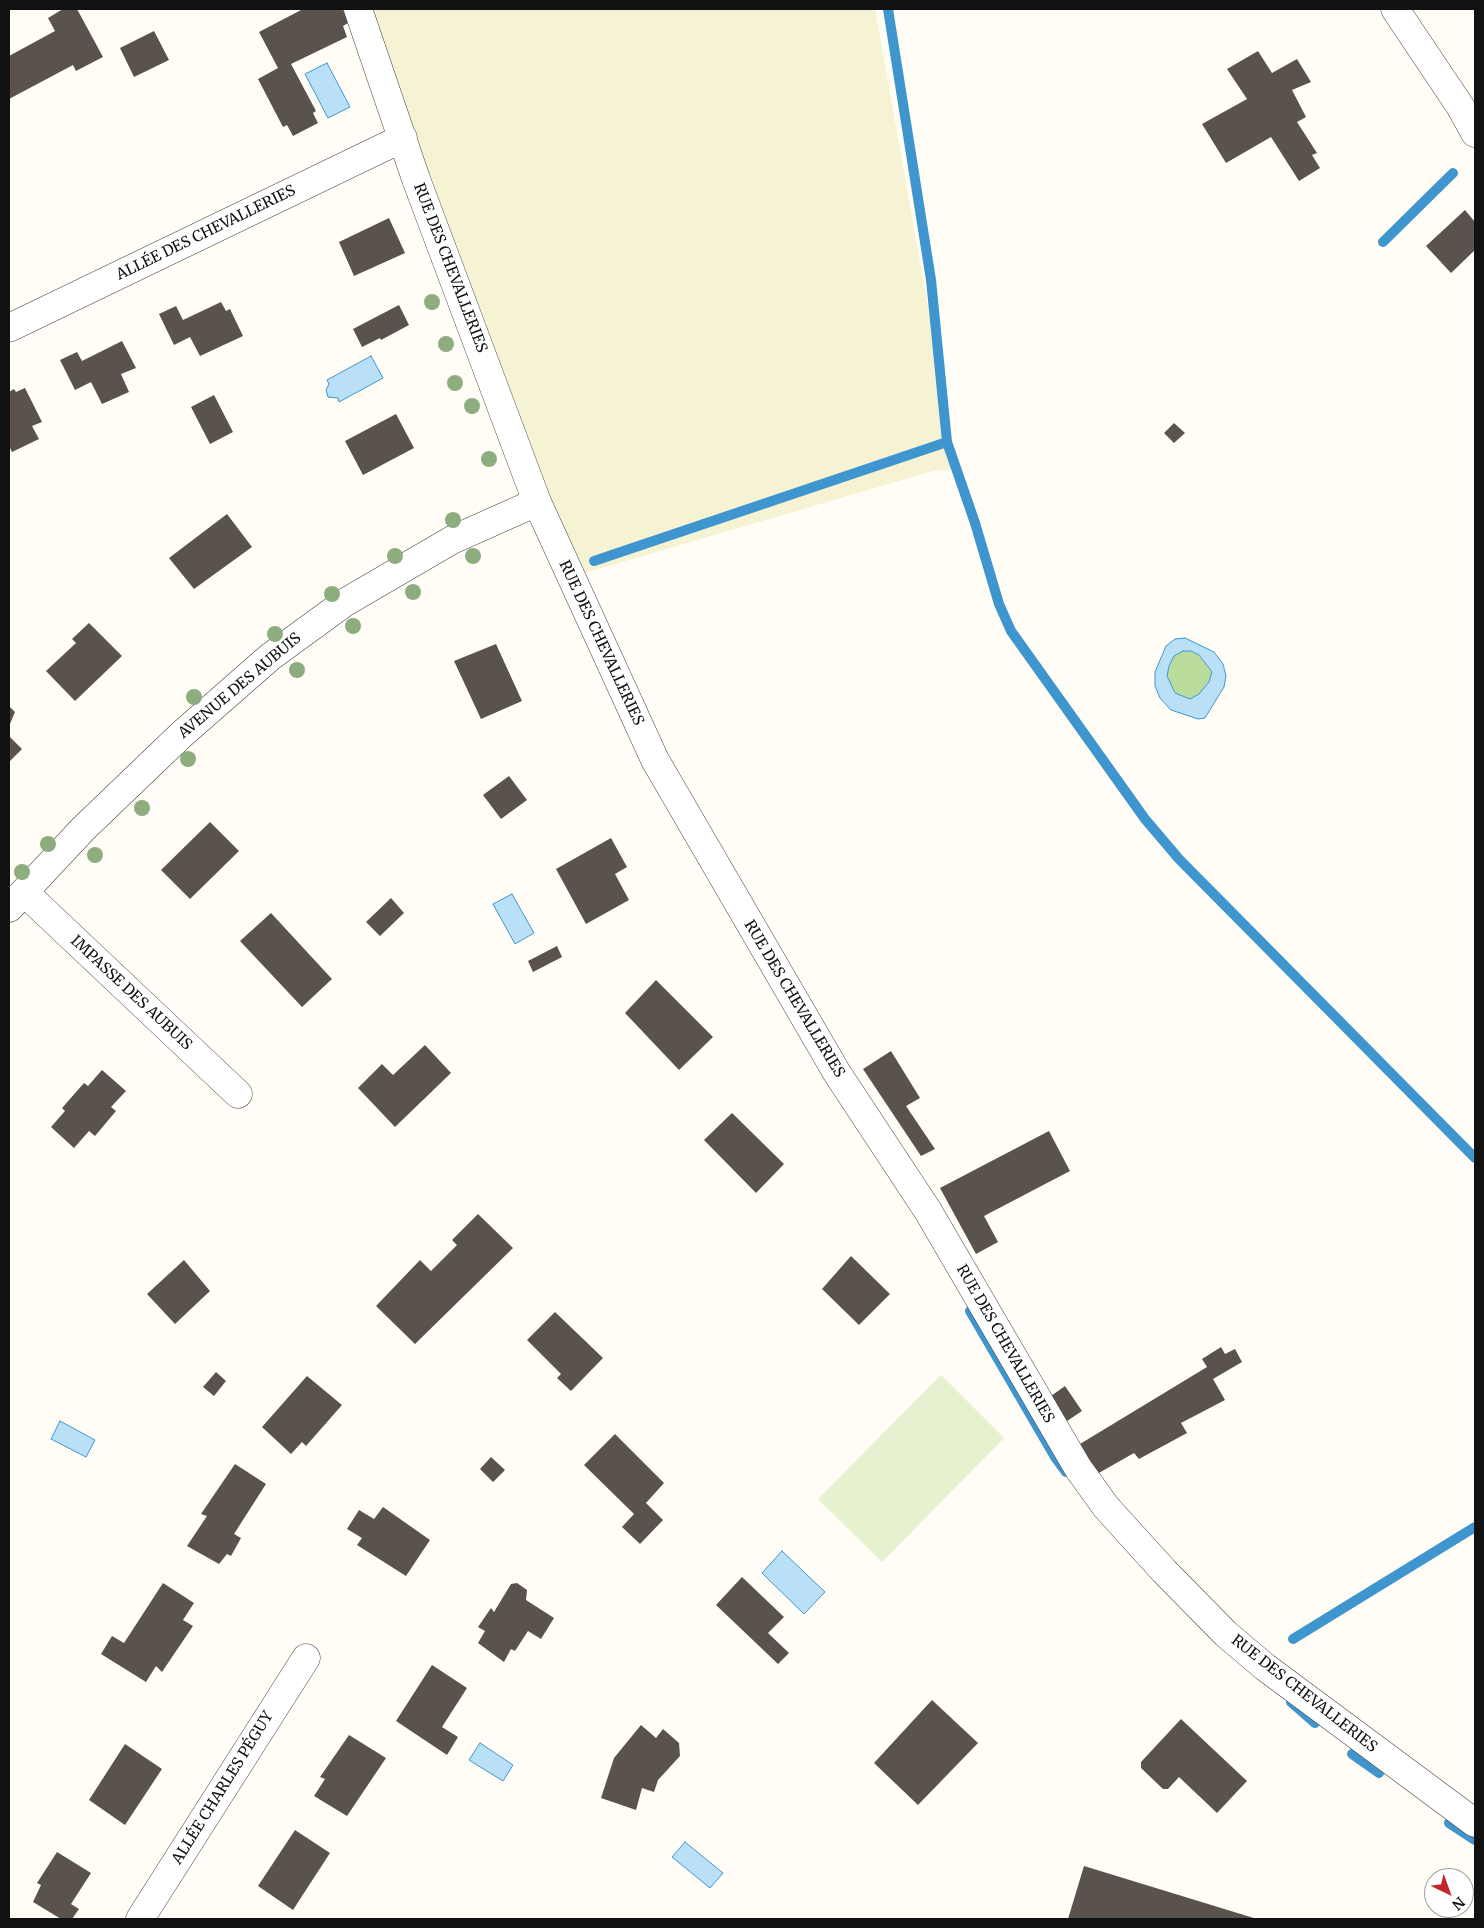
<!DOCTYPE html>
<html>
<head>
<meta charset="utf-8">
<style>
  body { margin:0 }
  #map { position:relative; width:1484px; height:1928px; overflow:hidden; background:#fffdf5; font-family:Merriweather,serif }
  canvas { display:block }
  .frame { position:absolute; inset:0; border:10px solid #111; pointer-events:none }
  .north { position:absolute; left:1424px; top:1868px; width:50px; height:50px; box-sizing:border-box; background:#fff; border:1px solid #a0a0a0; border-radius:50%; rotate:138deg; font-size:14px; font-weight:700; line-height:20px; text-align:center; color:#111 }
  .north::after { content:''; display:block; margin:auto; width:18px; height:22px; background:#c4262e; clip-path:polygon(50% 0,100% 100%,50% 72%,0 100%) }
</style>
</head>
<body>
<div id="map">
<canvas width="1484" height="1928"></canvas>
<div class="frame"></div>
<div class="north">N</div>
</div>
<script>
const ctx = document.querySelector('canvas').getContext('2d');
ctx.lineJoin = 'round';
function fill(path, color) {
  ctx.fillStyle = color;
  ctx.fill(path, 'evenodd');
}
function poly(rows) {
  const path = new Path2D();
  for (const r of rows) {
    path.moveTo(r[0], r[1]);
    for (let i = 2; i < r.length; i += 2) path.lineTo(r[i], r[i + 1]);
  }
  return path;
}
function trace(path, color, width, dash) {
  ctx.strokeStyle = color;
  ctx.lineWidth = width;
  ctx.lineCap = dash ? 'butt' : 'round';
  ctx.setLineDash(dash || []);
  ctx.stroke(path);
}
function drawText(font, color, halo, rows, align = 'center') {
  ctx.font = font + ' Merriweather,serif';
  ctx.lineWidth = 5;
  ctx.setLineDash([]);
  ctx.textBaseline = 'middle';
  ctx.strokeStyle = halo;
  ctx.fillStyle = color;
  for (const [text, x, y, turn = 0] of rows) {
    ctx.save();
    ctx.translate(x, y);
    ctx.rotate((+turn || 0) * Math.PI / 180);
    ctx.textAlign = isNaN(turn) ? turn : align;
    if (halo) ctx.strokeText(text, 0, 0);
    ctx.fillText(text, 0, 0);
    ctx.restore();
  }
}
fill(poly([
  [358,9,875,9,957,470,933,471,571,577]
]), '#f6f3d4');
fill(poly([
  [1183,651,1191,651,1199,655,1212,672,1209,682,1199,694,1190,699,1175,693,1167,676,1169,666,1174,656]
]), '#b9dc9c');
fill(poly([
  [941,1375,1004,1438,882,1562,818,1499]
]), '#e6f2cf');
const water = poly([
  [327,63,350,107,328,118,305,74,327,63],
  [371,356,383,378,339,402,338,398,328,397,326,390,329,384,327,380,371,356],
  [1185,638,1214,652,1223,664,1226,676,1224,687,1205,718,1198,719,1171,710,1160,698,1155,686,1155,672,1166,646,1175,639,1185,638],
  [1183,651,1191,651,1199,655,1212,672,1209,682,1199,694,1190,699,1175,693,1167,676,1169,666,1174,656,1183,651],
  [512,894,534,933,515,944,493,904,512,894],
  [60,1421,95,1440,86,1457,51,1439,60,1421],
  [782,1551,825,1592,804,1614,762,1573,782,1551],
  [480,1743,513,1765,503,1781,469,1760,480,1743],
  [685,1842,723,1873,710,1888,672,1857,685,1842]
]);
fill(water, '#b9e0f7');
trace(water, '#3f96cf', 1);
trace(poly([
  [888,9,931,280,947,442,975,523,999,604,1011,631,1145,819,1179,859,1475,1158],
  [1383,242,1453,173],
  [594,561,947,442],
  [970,1311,1055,1457,1066,1472],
  [1293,1639,1475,1527],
  [1291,1702,1315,1723],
  [1352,1754,1379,1773],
  [1449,1823,1475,1840]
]), '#3f96cf', 10);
fill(poly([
  [63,9,77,9,103,57,76,71,73,65,9,99,9,56,55,31,48,18],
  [303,9,343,9,348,23,343,26,347,37,291,64,316,111,313,113,318,123,293,136,287,125,283,127,258,79,278,68,259,32],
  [154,31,169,60,134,77,120,48],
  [1258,51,1272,73,1297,59,1311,82,1292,90,1306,117,1297,122,1317,153,1312,155,1320,168,1299,181,1271,137,1226,163,1202,124,1247,99,1227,69],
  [1465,210,1475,222,1475,250,1451,273,1426,246],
  [389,218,405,253,354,276,339,242],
  [221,302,226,311,230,309,243,336,200,356,190,337,174,345,159,314,176,306,183,320],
  [399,305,409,325,381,340,380,338,362,347,353,329],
  [122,341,136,368,121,374,129,392,102,404,91,382,75,390,60,360,77,352,82,361],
  [25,388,42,422,32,426,39,439,12,452,9,446,9,392,14,389,16,392],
  [214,395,233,432,210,444,191,407],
  [396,414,414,448,363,475,345,441],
  [1174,423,1185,433,1174,443,1164,433],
  [227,514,252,547,194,589,169,558],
  [89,623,122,656,75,701,46,671,76,643,72,639],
  [496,644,522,701,481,719,454,661],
  [9,706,15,712,9,726],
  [9,736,22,749,9,762],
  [509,776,527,800,501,819,483,795],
  [210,822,239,851,190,899,161,870],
  [611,838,627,867,615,874,629,900,586,924,556,869],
  [391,898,404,913,380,936,366,922],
  [271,913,332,979,302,1007,240,941],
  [557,946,562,957,533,972,528,961],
  [656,980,713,1037,679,1070,625,1013],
  [425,1045,451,1073,395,1127,358,1088,382,1064,393,1075],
  [891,1051,920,1098,906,1106,935,1149,921,1156,863,1069],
  [102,1070,126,1091,111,1107,116,1111,95,1136,89,1131,74,1148,51,1127,65,1111,62,1108,84,1083,88,1086],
  [732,1113,784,1164,756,1193,704,1140],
  [1049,1131,1070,1171,984,1216,998,1242,976,1254,940,1188],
  [478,1214,513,1248,415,1344,376,1306,420,1260,431,1271,457,1245,452,1240],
  [851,1256,890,1294,859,1325,822,1289],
  [184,1260,210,1291,175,1324,147,1294],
  [555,1312,603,1358,571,1391,557,1378,561,1374,527,1340],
  [1221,1347,1225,1354,1235,1349,1242,1362,1213,1379,1225,1400,1181,1423,1187,1433,1139,1459,1134,1453,1097,1474,1080,1444,1207,1367,1202,1359],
  [216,1372,226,1381,214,1396,203,1387],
  [307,1376,342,1405,306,1446,302,1442,291,1454,262,1427],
  [1065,1386,1082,1411,1067,1421,1051,1396],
  [615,1434,664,1483,646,1503,663,1520,640,1544,622,1527,634,1514,584,1465],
  [491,1457,505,1470,493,1482,480,1469],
  [235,1464,266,1484,234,1534,241,1538,231,1556,227,1554,219,1564,187,1546,207,1516,201,1514],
  [383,1507,430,1540,406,1576,357,1545,362,1538,347,1529,359,1510,374,1519],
  [742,1577,784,1617,768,1633,789,1653,778,1664,716,1605],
  [163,1583,194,1603,183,1620,193,1626,162,1672,156,1666,146,1682,101,1654,112,1636,124,1643],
  [517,1583,527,1590,526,1600,554,1618,541,1639,528,1631,515,1651,511,1649,504,1662,478,1643,485,1631,478,1627,491,1608,494,1612,511,1584],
  [432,1665,467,1688,442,1727,458,1737,447,1755,396,1721],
  [932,1700,978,1743,918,1805,874,1763],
  [1181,1719,1247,1781,1217,1813,1179,1777,1168,1789,1163,1789,1141,1768,1141,1762],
  [641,1725,656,1738,663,1729,679,1743,680,1756,658,1780,654,1792,642,1788,636,1810,601,1798,614,1758],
  [349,1735,386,1758,347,1816,314,1796,325,1779,320,1777],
  [125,1744,162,1769,125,1825,89,1800],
  [295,1830,330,1853,293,1910,258,1886],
  [57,1852,91,1873,71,1904,79,1909,72,1919,61,1919,33,1902,41,1885,37,1883],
  [1084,1866,1257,1919,1068,1919]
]), '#5a524d');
const street = poly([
  [358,9,416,179,537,502,655,760,837,1073,928,1211,1078,1468,1106,1507,1164,1571,1226,1634,1265,1667,1475,1823],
  [1395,9,1460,106,1475,133],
  [9,328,403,138],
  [24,892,238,1094],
  [9,908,83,829,181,735,270,657,344,603,452,540,537,502],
  [140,1919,306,1658]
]);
trace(street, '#444', 29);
trace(street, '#fff', 28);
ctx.fillStyle = '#8dad7f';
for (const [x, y] of [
  [432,302],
  [446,344],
  [455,383],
  [472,406],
  [489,459],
  [453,520],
  [395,556],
  [473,556],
  [413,592],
  [332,594],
  [353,626],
  [275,634],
  [297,670],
  [194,697],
  [188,759],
  [142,808],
  [48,844],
  [95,855],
  [22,872]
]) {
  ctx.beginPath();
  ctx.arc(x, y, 8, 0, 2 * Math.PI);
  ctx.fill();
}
drawText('15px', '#111', '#fff', [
  ["ALLÉE DES CHEVALLERIES",206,233,-26],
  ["RUE DES CHEVALLERIES",450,268,69],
  ["RUE DES CHEVALLERIES",601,643,65],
  ["AVENUE DES AUBUIS",240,686,-40],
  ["IMPASSE DES AUBUIS",131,993,43],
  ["RUE DES CHEVALLERIES",794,999,59],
  ["RUE DES CHEVALLERIES",1005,1344,60],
  ["RUE DES CHEVALLERIES",1304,1694,38],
  ["ALLÉE CHARLES PÉGUY",223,1788,-58]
]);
</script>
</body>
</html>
